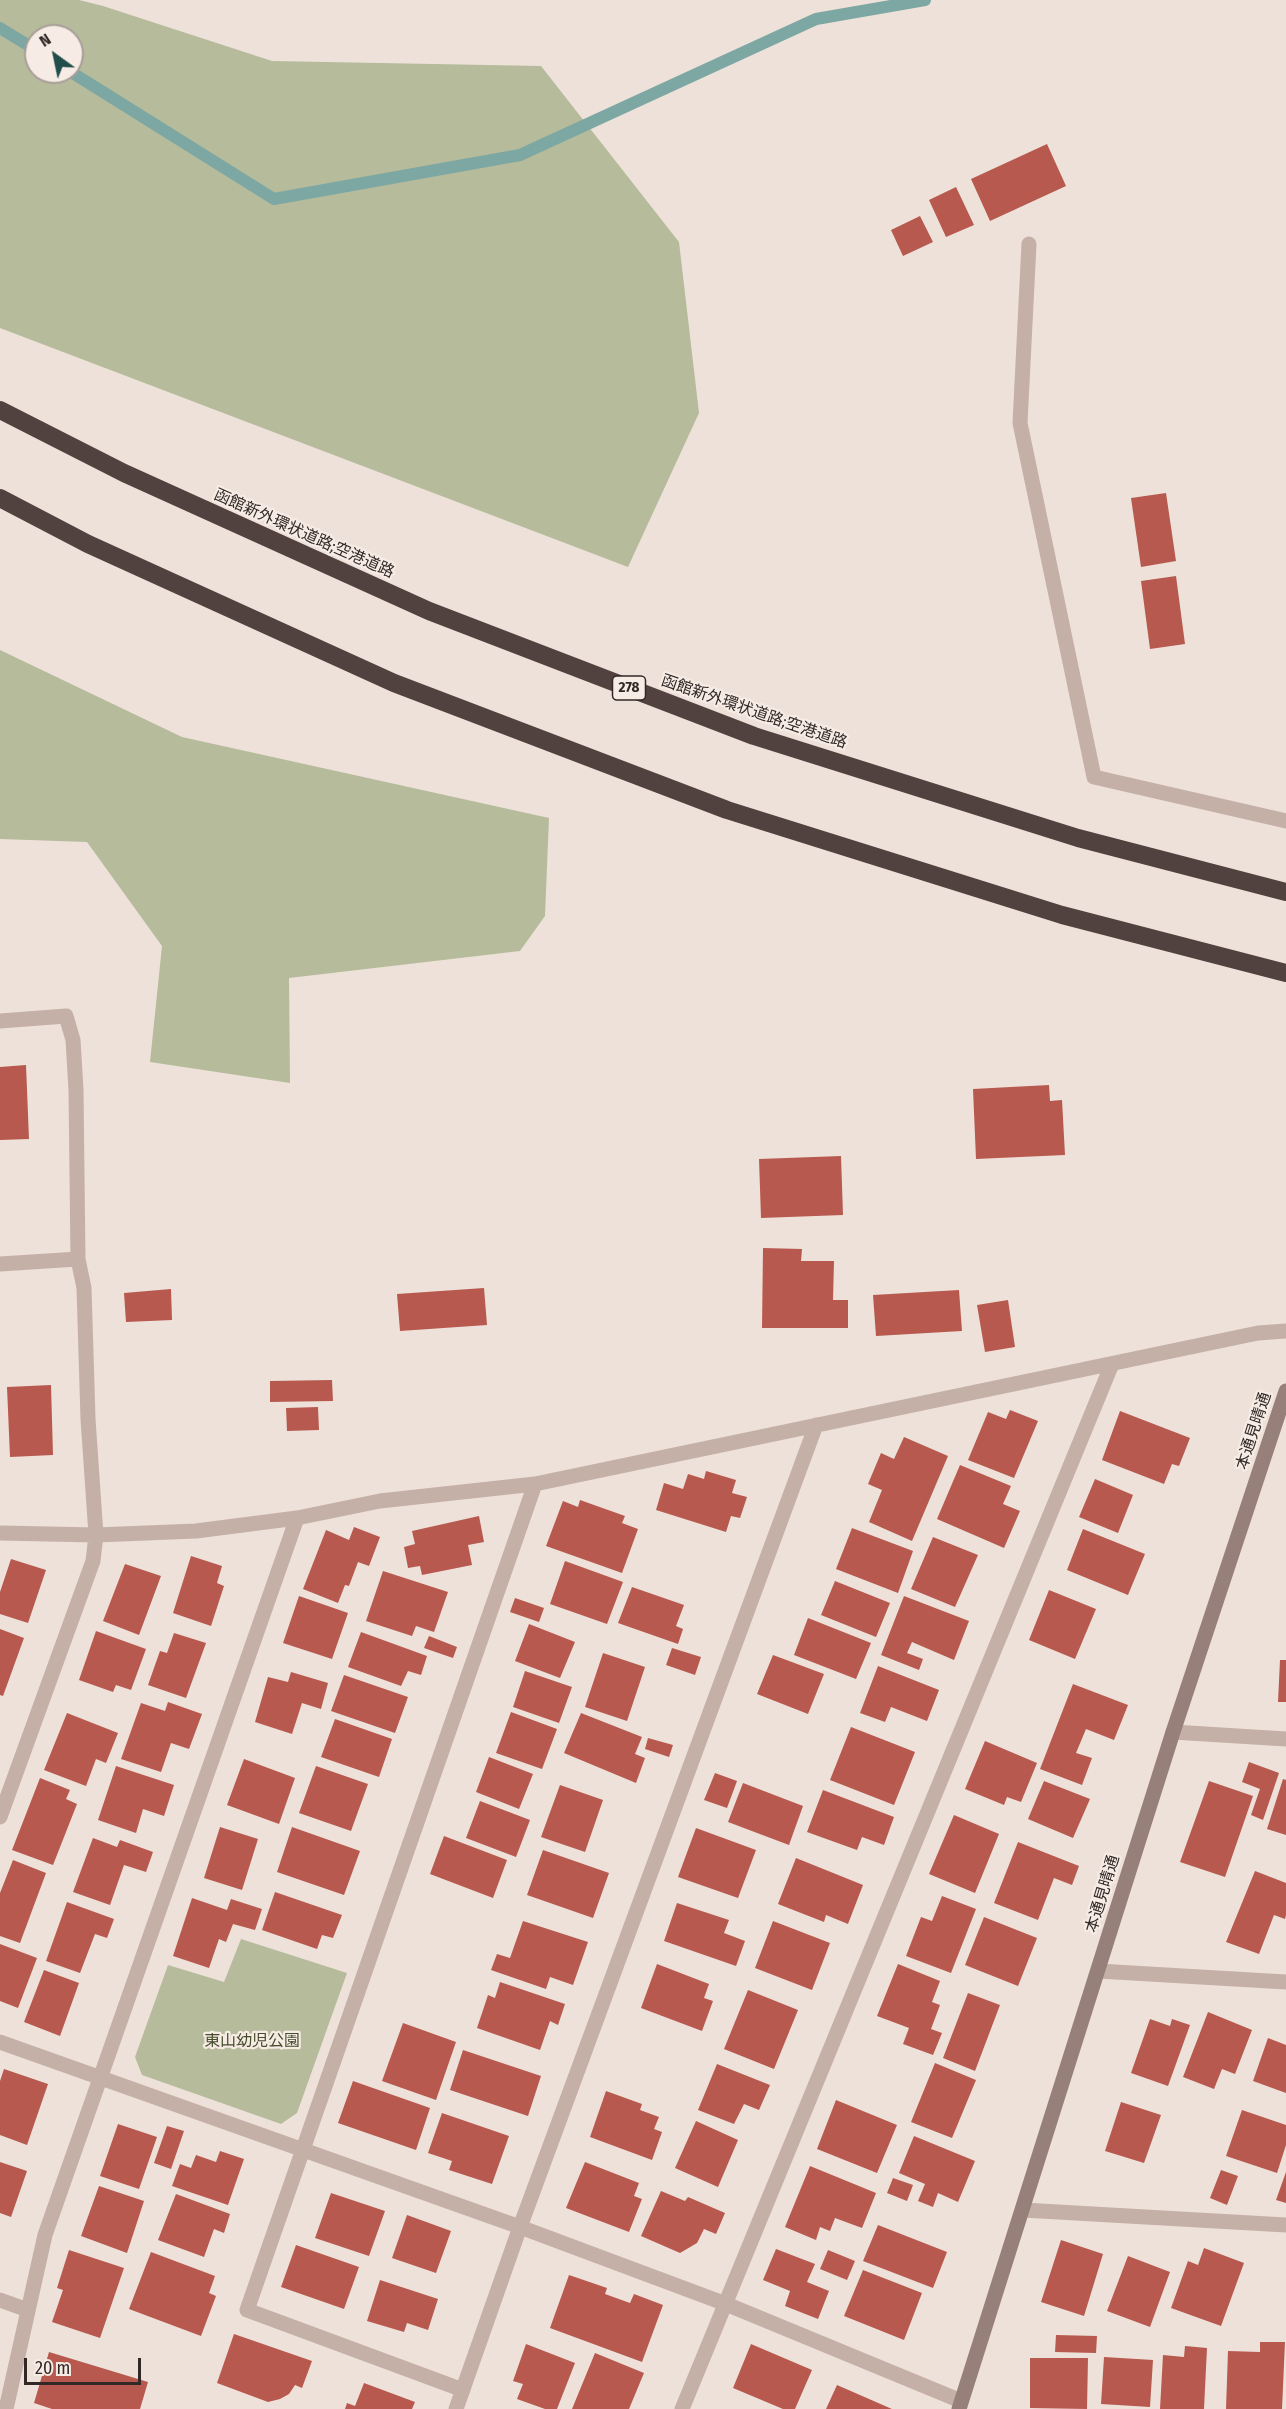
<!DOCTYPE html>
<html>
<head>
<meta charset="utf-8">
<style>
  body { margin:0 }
  #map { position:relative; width:1286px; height:2409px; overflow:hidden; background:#eee1d9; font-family:"Fira Sans Condensed",sans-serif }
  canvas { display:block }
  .north { position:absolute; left:24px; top:24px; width:60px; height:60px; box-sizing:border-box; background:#f6ece5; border:2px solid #a89e99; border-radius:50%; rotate:327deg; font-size:16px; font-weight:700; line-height:24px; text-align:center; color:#322927 }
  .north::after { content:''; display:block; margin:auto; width:21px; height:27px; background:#214e4b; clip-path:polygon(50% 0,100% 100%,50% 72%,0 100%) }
  .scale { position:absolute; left:24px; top:2358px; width:117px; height:27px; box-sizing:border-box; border:3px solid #322927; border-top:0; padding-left:8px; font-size:18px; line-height:21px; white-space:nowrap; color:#322927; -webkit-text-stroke:4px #f6ece5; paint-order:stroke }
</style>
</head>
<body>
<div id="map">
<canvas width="1286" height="2409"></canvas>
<div class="north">N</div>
<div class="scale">20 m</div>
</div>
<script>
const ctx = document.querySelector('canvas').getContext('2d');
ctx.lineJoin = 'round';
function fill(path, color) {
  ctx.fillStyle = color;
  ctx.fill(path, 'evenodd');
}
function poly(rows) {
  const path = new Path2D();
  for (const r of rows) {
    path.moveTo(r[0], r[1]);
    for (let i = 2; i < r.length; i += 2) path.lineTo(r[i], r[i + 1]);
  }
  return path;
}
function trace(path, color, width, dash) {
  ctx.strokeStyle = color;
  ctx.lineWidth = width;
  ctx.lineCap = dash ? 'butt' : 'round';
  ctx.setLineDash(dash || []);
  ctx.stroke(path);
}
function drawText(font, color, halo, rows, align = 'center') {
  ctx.font = font + ' "Fira Sans Condensed","Noto Sans JP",sans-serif';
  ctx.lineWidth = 4.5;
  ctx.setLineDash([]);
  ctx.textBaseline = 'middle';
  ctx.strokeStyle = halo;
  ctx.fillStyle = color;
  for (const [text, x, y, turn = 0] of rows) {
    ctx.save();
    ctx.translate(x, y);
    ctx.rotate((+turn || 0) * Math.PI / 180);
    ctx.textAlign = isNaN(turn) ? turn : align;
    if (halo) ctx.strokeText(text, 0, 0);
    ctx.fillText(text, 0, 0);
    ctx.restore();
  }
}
fill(poly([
  [0,0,79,0,103,6,272,61,541,66,679,242,699,413,628,567,0,328],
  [36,36,72,36,72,72,36,72],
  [0,650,182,737,549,818,545,916,520,951,289,978,290,1083,150,1062,162,946,87,842,0,839],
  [241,1939,347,1973,297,2113,281,2124,142,2075,135,2057,168,1965,224,1982]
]), '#b5bb9b');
trace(poly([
  [0,28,36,50],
  [71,72,274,199,520,155,816,19,925,0]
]), '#7ca7a3', 12);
fill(poly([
  [1047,144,1066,186,990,221,971,179],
  [956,187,974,225,946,237,929,200],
  [920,216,933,242,903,256,891,230],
  [1166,493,1176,561,1141,567,1131,498],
  [1176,576,1185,644,1150,649,1141,581],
  [26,1065,29,1139,0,1140,0,1067],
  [1049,1085,1050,1101,1062,1100,1065,1155,976,1159,973,1089],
  [841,1156,843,1215,761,1218,759,1159],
  [763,1248,802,1249,801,1261,834,1261,833,1300,848,1300,848,1328,762,1328],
  [484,1288,487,1325,400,1331,397,1294],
  [171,1289,172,1320,126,1322,124,1293],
  [959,1290,962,1331,876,1336,873,1295],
  [1008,1300,1015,1347,985,1352,977,1305],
  [332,1380,333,1401,270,1402,270,1381],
  [51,1385,53,1455,10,1457,7,1387],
  [318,1407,319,1430,287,1431,286,1408],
  [1010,1410,1038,1421,1014,1478,968,1460,988,1412,1006,1419],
  [1120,1411,1190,1438,1179,1466,1172,1464,1164,1484,1102,1460],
  [904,1437,948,1456,912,1541,869,1522,882,1490,868,1484,881,1453,894,1459],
  [960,1465,1011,1486,1003,1504,1020,1511,1004,1548,937,1519],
  [706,1471,736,1480,732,1493,747,1497,740,1518,731,1516,726,1532,656,1510,664,1483,683,1489,688,1474,704,1479],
  [1095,1479,1133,1495,1118,1533,1079,1517],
  [580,1500,625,1516,622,1523,638,1529,622,1573,546,1546,563,1501,578,1507],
  [479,1516,484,1542,468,1545,472,1565,422,1575,420,1566,408,1568,404,1547,415,1544,412,1531],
  [354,1527,380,1537,369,1566,358,1562,349,1586,345,1585,338,1603,303,1589,326,1530,349,1540],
  [852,1528,913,1551,898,1593,836,1569],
  [1083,1529,1145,1554,1128,1595,1067,1570],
  [933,1537,978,1555,955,1607,911,1589],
  [191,1556,222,1566,217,1583,224,1586,211,1626,173,1613],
  [11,1559,46,1570,28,1623,0,1614,0,1592],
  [565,1561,623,1582,607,1624,550,1604],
  [125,1564,161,1576,139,1635,103,1621],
  [383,1571,448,1592,434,1632,416,1626,412,1636,366,1621],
  [835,1581,890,1603,876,1637,821,1615],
  [632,1587,684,1605,676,1626,683,1629,678,1644,618,1623],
  [1049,1590,1096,1609,1075,1659,1029,1640],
  [299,1596,348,1613,332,1659,283,1643],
  [904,1596,969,1621,954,1660,912,1642,907,1653,923,1659,919,1670,881,1655],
  [515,1598,544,1608,539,1622,510,1612],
  [808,1618,871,1643,856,1679,794,1655],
  [529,1624,575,1642,560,1678,515,1661],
  [0,1629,24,1638,3,1696,0,1695],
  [96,1631,146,1649,131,1690,116,1685,113,1692,79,1680],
  [361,1632,427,1656,421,1675,408,1671,401,1686,348,1667],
  [174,1633,206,1643,186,1698,148,1685,160,1651,167,1653],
  [429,1636,457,1647,453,1658,424,1648],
  [672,1648,701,1657,695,1675,666,1665],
  [603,1653,645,1667,627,1721,585,1707],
  [773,1655,824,1674,808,1714,757,1694],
  [1280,1660,1286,1660,1286,1702,1278,1702],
  [878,1666,939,1690,927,1721,891,1707,885,1722,860,1713],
  [525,1671,572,1687,559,1723,513,1707],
  [291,1672,328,1683,321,1709,302,1703,292,1734,255,1722,268,1677,288,1682],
  [344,1675,408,1697,395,1733,331,1711],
  [1073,1684,1128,1705,1114,1740,1086,1729,1076,1753,1092,1758,1082,1785,1040,1769],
  [168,1702,202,1714,189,1749,171,1743,161,1772,121,1759,141,1703,165,1711],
  [511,1712,557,1729,542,1769,496,1753],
  [67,1713,118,1733,106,1763,96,1759,86,1786,44,1770],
  [581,1713,642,1737,635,1754,645,1758,636,1783,564,1753],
  [335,1719,392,1739,379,1777,321,1757],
  [851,1727,915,1752,894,1805,830,1780],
  [648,1738,673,1745,669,1757,645,1749],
  [985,1741,1037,1763,1021,1802,1007,1797,1004,1805,965,1789],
  [489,1757,533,1774,519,1809,476,1792],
  [244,1759,295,1778,279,1824,227,1805],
  [1249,1762,1279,1773,1263,1820,1251,1815,1260,1789,1242,1782],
  [116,1766,174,1785,164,1816,143,1809,136,1833,98,1820],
  [316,1766,368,1784,351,1831,299,1813],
  [715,1773,737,1781,727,1808,704,1800],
  [40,1778,70,1790,66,1799,77,1804,53,1865,12,1850],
  [1283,1779,1286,1780,1286,1835,1267,1829],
  [1044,1781,1090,1799,1073,1838,1028,1819],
  [1209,1781,1253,1796,1225,1877,1180,1862],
  [743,1783,803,1806,789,1845,728,1822],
  [560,1785,603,1800,585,1852,541,1837],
  [823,1790,894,1817,884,1845,862,1837,857,1850,807,1832],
  [480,1801,530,1820,516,1857,466,1838],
  [954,1815,999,1834,975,1893,929,1874],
  [220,1827,258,1839,242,1890,204,1878],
  [292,1827,360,1851,344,1895,277,1872],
  [696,1828,756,1850,738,1898,678,1877],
  [444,1836,507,1860,493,1898,430,1874],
  [93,1838,117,1847,120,1840,153,1852,146,1872,124,1865,110,1905,73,1892],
  [1018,1842,1079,1866,1072,1885,1054,1878,1038,1920,994,1903],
  [543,1850,609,1873,593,1918,527,1895],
  [796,1858,863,1885,848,1924,826,1915,824,1922,778,1904],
  [13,1860,46,1873,20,1943,0,1936,0,1893],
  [1255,1871,1286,1883,1286,1915,1285,1919,1274,1915,1259,1954,1226,1942],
  [275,1892,342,1915,333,1938,322,1935,317,1949,262,1930],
  [942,1896,976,1909,951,1973,906,1956,921,1917,932,1921],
  [192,1898,227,1910,231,1899,262,1909,255,1930,233,1924,226,1942,219,1939,209,1968,173,1956],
  [67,1902,114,1919,107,1938,95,1934,80,1973,46,1961],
  [677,1903,729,1920,724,1933,745,1941,736,1966,664,1941],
  [984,1917,1037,1938,1018,1986,965,1965],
  [523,1921,588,1942,573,1985,550,1977,546,1989,491,1970,497,1954,510,1958],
  [773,1921,830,1943,812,1990,755,1968],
  [0,1944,37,1958,18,2008,0,2001],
  [657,1964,709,1984,704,1998,713,2001,702,2031,641,2008],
  [898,1964,940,1981,932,2002,940,2005,931,2029,942,2033,933,2055,903,2044,909,2028,877,2016],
  [44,1970,79,1983,60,2036,24,2022],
  [500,1982,565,2004,558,2025,550,2021,540,2050,477,2028,488,1995,495,1998],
  [748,1990,798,2010,774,2069,724,2049],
  [968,1993,1000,2005,975,2071,943,2058],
  [1208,2012,1252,2030,1235,2074,1222,2069,1214,2089,1183,2077],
  [1150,2019,1170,2026,1172,2019,1190,2025,1168,2086,1131,2073],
  [403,2023,456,2042,436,2100,382,2081],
  [1268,2038,1286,2045,1286,2093,1253,2081],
  [463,2050,541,2076,528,2116,450,2090],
  [935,2063,976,2080,952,2138,911,2122],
  [717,2064,770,2085,759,2110,744,2104,734,2124,698,2110],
  [4,2069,48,2084,27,2145,0,2135,0,2081],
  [353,2081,430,2108,416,2150,338,2123],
  [606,2091,642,2104,640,2110,659,2117,654,2129,662,2132,652,2160,590,2137],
  [836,2100,897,2125,877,2173,817,2149],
  [1121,2102,1161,2115,1144,2163,1105,2151],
  [1242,2110,1286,2125,1286,2145,1277,2173,1226,2156],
  [442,2113,509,2136,492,2184,449,2170,452,2161,428,2153],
  [696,2121,738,2140,718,2187,675,2168],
  [118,2124,157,2137,139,2189,100,2176],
  [167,2126,184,2131,171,2169,154,2163],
  [914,2136,975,2161,958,2202,938,2193,933,2207,918,2201,925,2184,899,2173],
  [220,2151,244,2159,228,2205,172,2186,180,2164,191,2168,196,2155,216,2162],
  [0,2162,27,2171,11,2217,0,2213],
  [585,2162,639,2183,634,2196,642,2199,629,2232,566,2208],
  [810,2166,876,2193,862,2228,835,2218,830,2231,820,2227,816,2240,785,2227],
  [1221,2170,1238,2176,1227,2205,1210,2198],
  [1286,2172,1286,2203,1276,2200],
  [893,2178,913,2185,907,2201,887,2193],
  [99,2186,144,2201,127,2253,81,2236],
  [661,2191,685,2201,688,2197,725,2213,716,2234,704,2229,697,2243,680,2253,641,2236],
  [331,2193,385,2211,369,2256,315,2238],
  [176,2194,230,2214,224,2233,214,2229,204,2257,158,2240],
  [407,2215,451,2231,436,2273,392,2258],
  [878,2225,947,2252,933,2288,863,2261],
  [1061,2240,1103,2254,1084,2316,1041,2302],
  [296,2245,359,2267,344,2309,281,2287],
  [1204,2248,1244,2263,1221,2326,1171,2308,1188,2261,1198,2265],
  [776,2249,815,2264,807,2282,829,2291,818,2319,785,2306,790,2291,763,2280],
  [69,2250,124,2268,100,2338,52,2322,63,2290,57,2288],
  [828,2250,855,2261,847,2280,820,2269],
  [151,2252,215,2276,209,2293,216,2296,201,2336,129,2309],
  [1128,2256,1170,2272,1150,2327,1107,2311],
  [863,2270,922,2293,904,2340,844,2316],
  [569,2275,607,2288,605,2294,630,2303,634,2294,663,2305,642,2362,550,2328],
  [380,2280,438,2299,428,2330,407,2323,404,2332,367,2321],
  [234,2334,312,2361,302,2388,295,2385,289,2394,280,2399,268,2402,217,2383],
  [1056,2335,1097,2336,1096,2353,1055,2352],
  [1260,2342,1285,2342,1282,2409,1226,2409,1228,2351,1260,2352],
  [526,2344,575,2363,557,2409,545,2409,517,2399,523,2384,513,2381],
  [751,2344,812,2370,795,2409,783,2409,733,2388],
  [1185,2346,1207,2348,1204,2409,1160,2409,1163,2355,1184,2357],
  [49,2352,148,2382,140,2409,52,2409,34,2403],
  [595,2353,644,2373,629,2409,572,2409],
  [1104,2357,1153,2360,1150,2407,1101,2404],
  [1030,2358,1088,2358,1087,2409,1030,2408],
  [364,2383,415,2402,412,2409,345,2409,347,2403,355,2406],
  [837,2385,892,2409,826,2409]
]), '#b7594e');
trace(poly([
  [1029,244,1020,423,1094,777,1286,821]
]), '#c4b0a7', 15);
trace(poly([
  [0,1021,66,1016,73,1040,76,1090,78,1259],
  [0,1264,78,1259,84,1288,88,1419,96,1535,93,1561,0,1817],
  [0,1533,96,1535,196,1531,297,1518,380,1501,535,1484,1258,1333,1286,1331],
  [1173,1732,1286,1739],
  [1098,1971,1286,1982],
  [0,2042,520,2227,726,2304,961,2401],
  [1023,2210,1286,2225],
  [0,2300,28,2310],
  [463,2390,247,2310,535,1484],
  [6,2409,45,2235,297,1518],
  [456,2409,520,2227,816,1425],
  [682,2409,1112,1364]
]), '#c4b0a7', 15);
trace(poly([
  [959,2409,1173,1732,1286,1391]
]), '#978079', 15);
trace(poly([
  [0,410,124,473,429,611,754,736,1078,838,1286,892],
  [0,498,88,544,394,683,727,810,1062,915,1286,973]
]), '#52423f', 18);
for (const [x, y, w] of [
  [629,688,33]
]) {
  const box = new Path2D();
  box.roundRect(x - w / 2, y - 12, w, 24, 4.5);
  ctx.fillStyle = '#f6ece5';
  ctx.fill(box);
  trace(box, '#322927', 1.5);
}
drawText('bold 15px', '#322927', null, [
  ["278",629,688]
]);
drawText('16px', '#322927', '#f6ece5', [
  ["函館新外環状道路;空港道路",304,534,24],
  ["函館新外環状道路;空港道路",754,712,19],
  ["本通見晴通",1254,1431,-72],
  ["本通見晴通",1103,1894,-73]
]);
drawText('16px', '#464d2d', '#f6ece5', [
  ["東山幼児公園",252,2042]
]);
</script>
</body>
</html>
